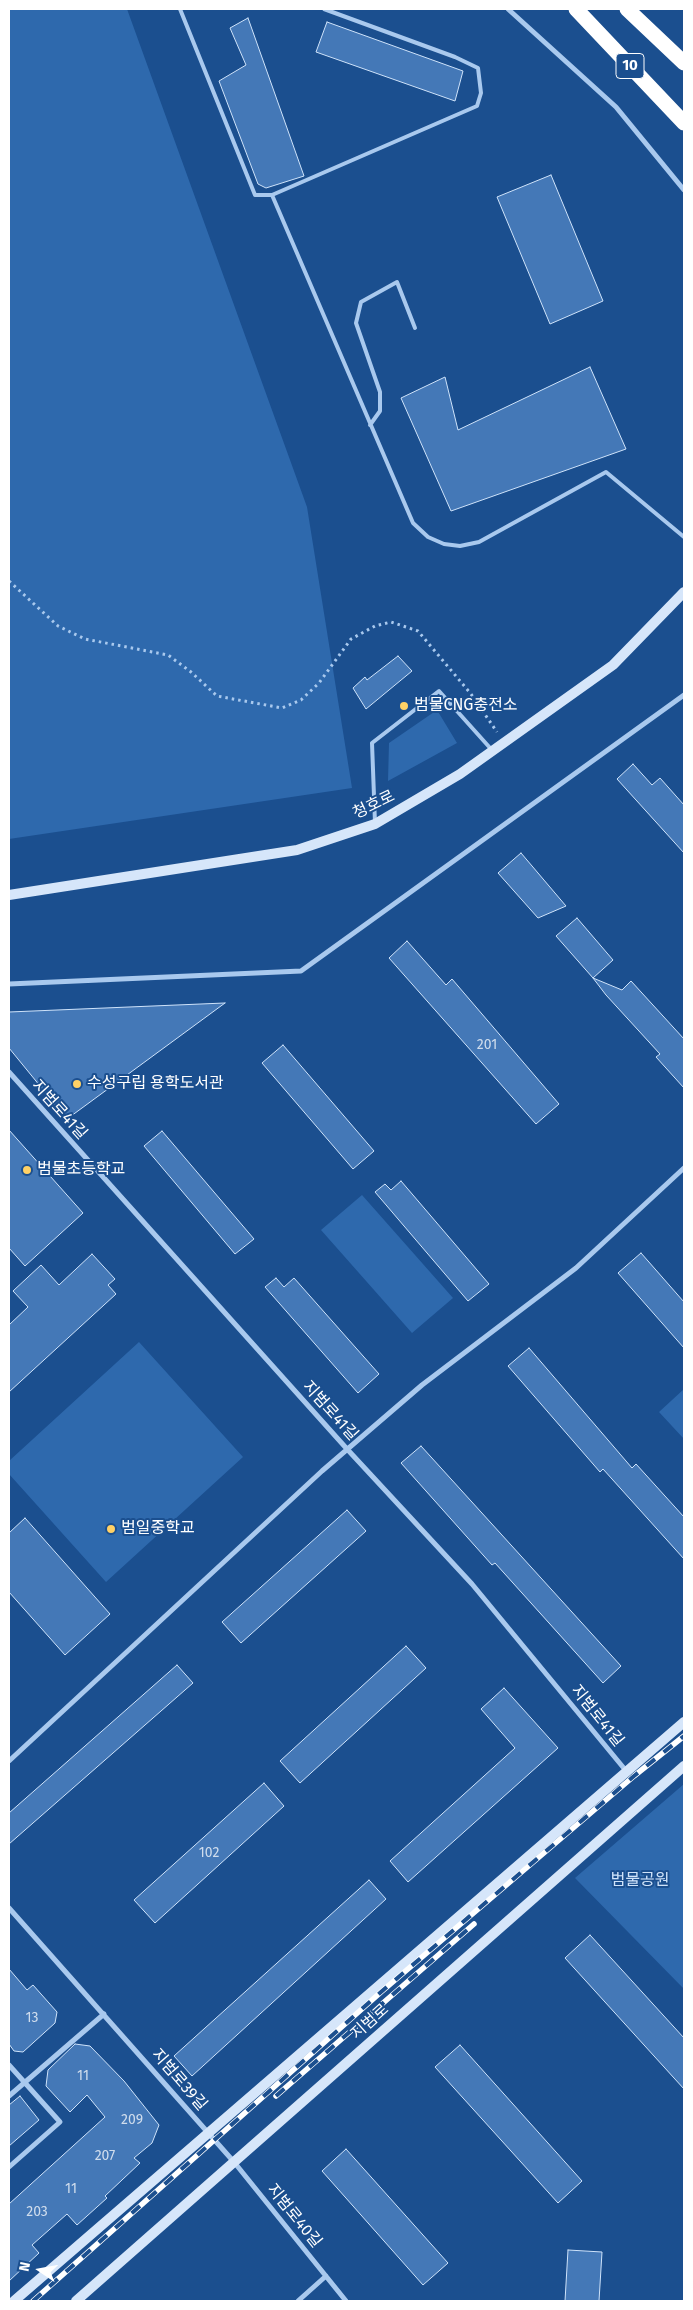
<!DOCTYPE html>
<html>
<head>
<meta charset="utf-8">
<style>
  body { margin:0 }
  #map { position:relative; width:693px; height:2310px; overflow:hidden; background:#1b4f8f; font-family:"Fira Sans",sans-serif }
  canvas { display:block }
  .frame { position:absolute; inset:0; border:10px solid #fff; pointer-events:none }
  .north { position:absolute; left:15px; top:2245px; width:50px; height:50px; -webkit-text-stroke:4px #1b4f8f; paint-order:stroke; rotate:282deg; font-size:14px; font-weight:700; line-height:20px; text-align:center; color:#fff }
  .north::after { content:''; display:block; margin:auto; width:18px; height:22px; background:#fff; clip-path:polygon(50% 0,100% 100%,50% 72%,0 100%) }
</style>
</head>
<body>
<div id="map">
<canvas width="693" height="2310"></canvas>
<div class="frame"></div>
<div class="north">N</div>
</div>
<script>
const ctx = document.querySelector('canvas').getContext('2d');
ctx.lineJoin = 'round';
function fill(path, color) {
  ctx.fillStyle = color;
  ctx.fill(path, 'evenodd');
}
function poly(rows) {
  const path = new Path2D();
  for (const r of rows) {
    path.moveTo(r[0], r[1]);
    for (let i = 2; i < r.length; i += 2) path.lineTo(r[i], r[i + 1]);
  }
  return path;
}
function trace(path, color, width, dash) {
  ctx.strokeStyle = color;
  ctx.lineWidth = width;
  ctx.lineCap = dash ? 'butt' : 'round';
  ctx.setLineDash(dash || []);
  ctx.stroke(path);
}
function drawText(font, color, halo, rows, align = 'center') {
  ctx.font = font + ' "Fira Sans","Noto Sans KR",sans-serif';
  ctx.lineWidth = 4;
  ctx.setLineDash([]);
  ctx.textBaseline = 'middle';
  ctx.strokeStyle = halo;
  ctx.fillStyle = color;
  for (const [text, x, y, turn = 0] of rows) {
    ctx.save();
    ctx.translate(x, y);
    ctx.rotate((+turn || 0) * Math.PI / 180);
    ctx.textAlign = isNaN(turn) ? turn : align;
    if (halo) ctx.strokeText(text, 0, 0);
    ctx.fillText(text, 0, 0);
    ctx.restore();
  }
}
fill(poly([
  [9,9,127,9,307,507,352,788,9,839],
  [437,710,457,743,388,781,389,743],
  [362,1195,453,1298,412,1333,321,1230],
  [139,1342,243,1457,106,1582,9,1474,9,1461],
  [684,1389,684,1439,659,1412],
  [684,1784,684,1989,575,1878]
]), '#2e69ad');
const building = poly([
  [248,18,304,176,266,188,258,184,219,81,246,65,230,28,248,18],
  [327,22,463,71,455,101,316,52,327,22],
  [551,175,603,301,550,324,497,197,551,175],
  [590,367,626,449,451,511,401,398,445,377,458,430,590,367],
  [398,656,412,671,366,709,353,688,365,677,367,680,398,656],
  [633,764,652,785,660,778,684,805,684,853,617,779,633,764],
  [521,853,566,906,538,918,498,873,521,853],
  [577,918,613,960,593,978,556,936,577,918],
  [407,941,446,985,452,979,559,1104,536,1124,389,958,407,941],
  [593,978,622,990,631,981,684,1039,684,1088,656,1057,660,1054,606,995,593,978],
  [225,1003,67,1119,9,1048,9,1012,225,1003],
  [283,1045,374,1151,353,1169,262,1063,283,1045],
  [9,1130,83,1213,25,1266,9,1248,9,1130],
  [162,1131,254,1239,235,1254,144,1146,162,1131],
  [401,1181,489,1284,468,1301,375,1192,385,1184,391,1190,401,1181],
  [641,1253,684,1302,684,1348,618,1273,641,1253],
  [92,1254,115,1279,108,1285,116,1294,9,1392,9,1325,28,1307,13,1291,41,1265,59,1285,92,1254],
  [276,1278,284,1287,294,1278,379,1374,358,1393,265,1287,276,1278],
  [529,1348,632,1468,636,1464,684,1517,684,1559,603,1469,600,1472,508,1366,529,1348],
  [421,1446,621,1666,603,1683,495,1563,492,1565,401,1463,421,1446],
  [347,1510,366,1531,241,1643,222,1622,347,1510],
  [25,1518,110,1614,65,1655,9,1592,9,1533,25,1518],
  [406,1646,426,1668,300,1783,280,1761,406,1646],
  [177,1665,193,1683,9,1844,9,1813,177,1665],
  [504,1688,558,1748,408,1882,390,1861,515,1748,481,1709,504,1688],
  [264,1783,284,1806,155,1923,134,1900,264,1783],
  [369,1880,386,1899,192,2076,174,2056,369,1880],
  [590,1935,684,2038,684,2089,565,1958,590,1935],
  [9,1969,27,1990,33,1985,57,2012,55,2023,23,2052,14,2051,9,2044,9,1969],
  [75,2044,90,2046,124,2081,159,2125,152,2143,134,2158,140,2163,105,2196,107,2198,77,2225,67,2214,32,2245,39,2253,9,2281,9,2204,105,2117,87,2095,70,2112,46,2086,48,2070,75,2044],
  [460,2045,582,2181,558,2203,435,2067,460,2045],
  [20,2096,39,2120,9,2146,9,2105,20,2096],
  [346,2149,448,2263,423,2285,322,2171,346,2149],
  [568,2250,602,2252,599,2301,565,2301,568,2250]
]);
fill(building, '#4478b7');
trace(building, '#cfe3fa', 1);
trace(poly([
  [9,581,58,626,85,639,168,655,191,672,217,696,282,708,301,700,319,683,351,639,375,626,391,622,418,631,471,694,497,732]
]), '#a9c9ee', 3, [2.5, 4]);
trace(poly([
  [180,9,255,195,272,195,477,106,481,93,478,68,455,57,324,9],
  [272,195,413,523,428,537,444,544,460,546,479,542,606,472,684,537],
  [370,425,380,411,380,392,356,323,361,302,397,282,415,328],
  [375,823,372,743,439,691,491,749]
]), '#a9c9ee', 4);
trace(poly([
  [508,9,616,107,684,190],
  [9,984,301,971,684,695],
  [9,1072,347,1449,472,1584,627,1772],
  [9,1761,322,1471,422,1385,576,1268,684,1168],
  [9,1908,234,2162,346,2301],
  [9,2065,60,2122,9,2167],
  [9,2096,104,2014],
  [298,2301,326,2276]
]), '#a9c9ee', 5);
trace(poly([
  [9,895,297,850,375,824,460,774,613,665,684,592],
  [14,2301,684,1722],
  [76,2301,684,1766]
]), '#d6e6fa', 10);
trace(poly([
  [576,9,684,123],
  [627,9,684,63]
]), '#fff', 15);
const rail = poly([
  [276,2096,474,1924],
  [33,2301,381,1992,634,1776,684,1736]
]);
trace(rail, '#fff', 5.5);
trace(rail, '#1b4f8f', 4, [11]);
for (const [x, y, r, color] of [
  [404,706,5,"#ffd166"],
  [77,1084,5,"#ffd166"],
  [27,1170,5,"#ffd166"],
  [111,1529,5,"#ffd166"]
]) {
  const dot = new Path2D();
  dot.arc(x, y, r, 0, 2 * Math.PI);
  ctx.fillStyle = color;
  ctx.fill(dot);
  trace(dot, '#1b4f8f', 2);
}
drawText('14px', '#d0dded', null, [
  ["201",487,1045],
  ["102",209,1853],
  ["13",32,2018],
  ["11",83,2076],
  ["209",132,2120],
  ["207",105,2156],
  ["11",71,2189],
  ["203",37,2212]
]);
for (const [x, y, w] of [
  [630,66,28]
]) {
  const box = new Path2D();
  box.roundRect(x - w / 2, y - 12.5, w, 25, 4);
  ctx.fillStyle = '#1b4f8f';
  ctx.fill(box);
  trace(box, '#fff', 1);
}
drawText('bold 15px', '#fff', null, [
  ["10",630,66]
]);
drawText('16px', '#fff', '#1b4f8f', [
  ["범물CNG충전소",414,706],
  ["수성구립 용학도서관",87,1084],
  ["범물초등학교",37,1170],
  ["범일중학교",121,1529]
], 'left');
drawText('16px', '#fff', '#1b4f8f', [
  ["청호로",374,805,-26],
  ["지범로41길",59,1110,48],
  ["지범로41길",330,1411,48],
  ["지범로41길",597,1716,51],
  ["지범로",370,2022,-42],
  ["지범로39길",179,2080,49],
  ["지범로40길",294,2216,51]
]);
drawText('16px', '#cfe3fa', '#1b4f8f', [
  ["범물공원",640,1881]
]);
</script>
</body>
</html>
